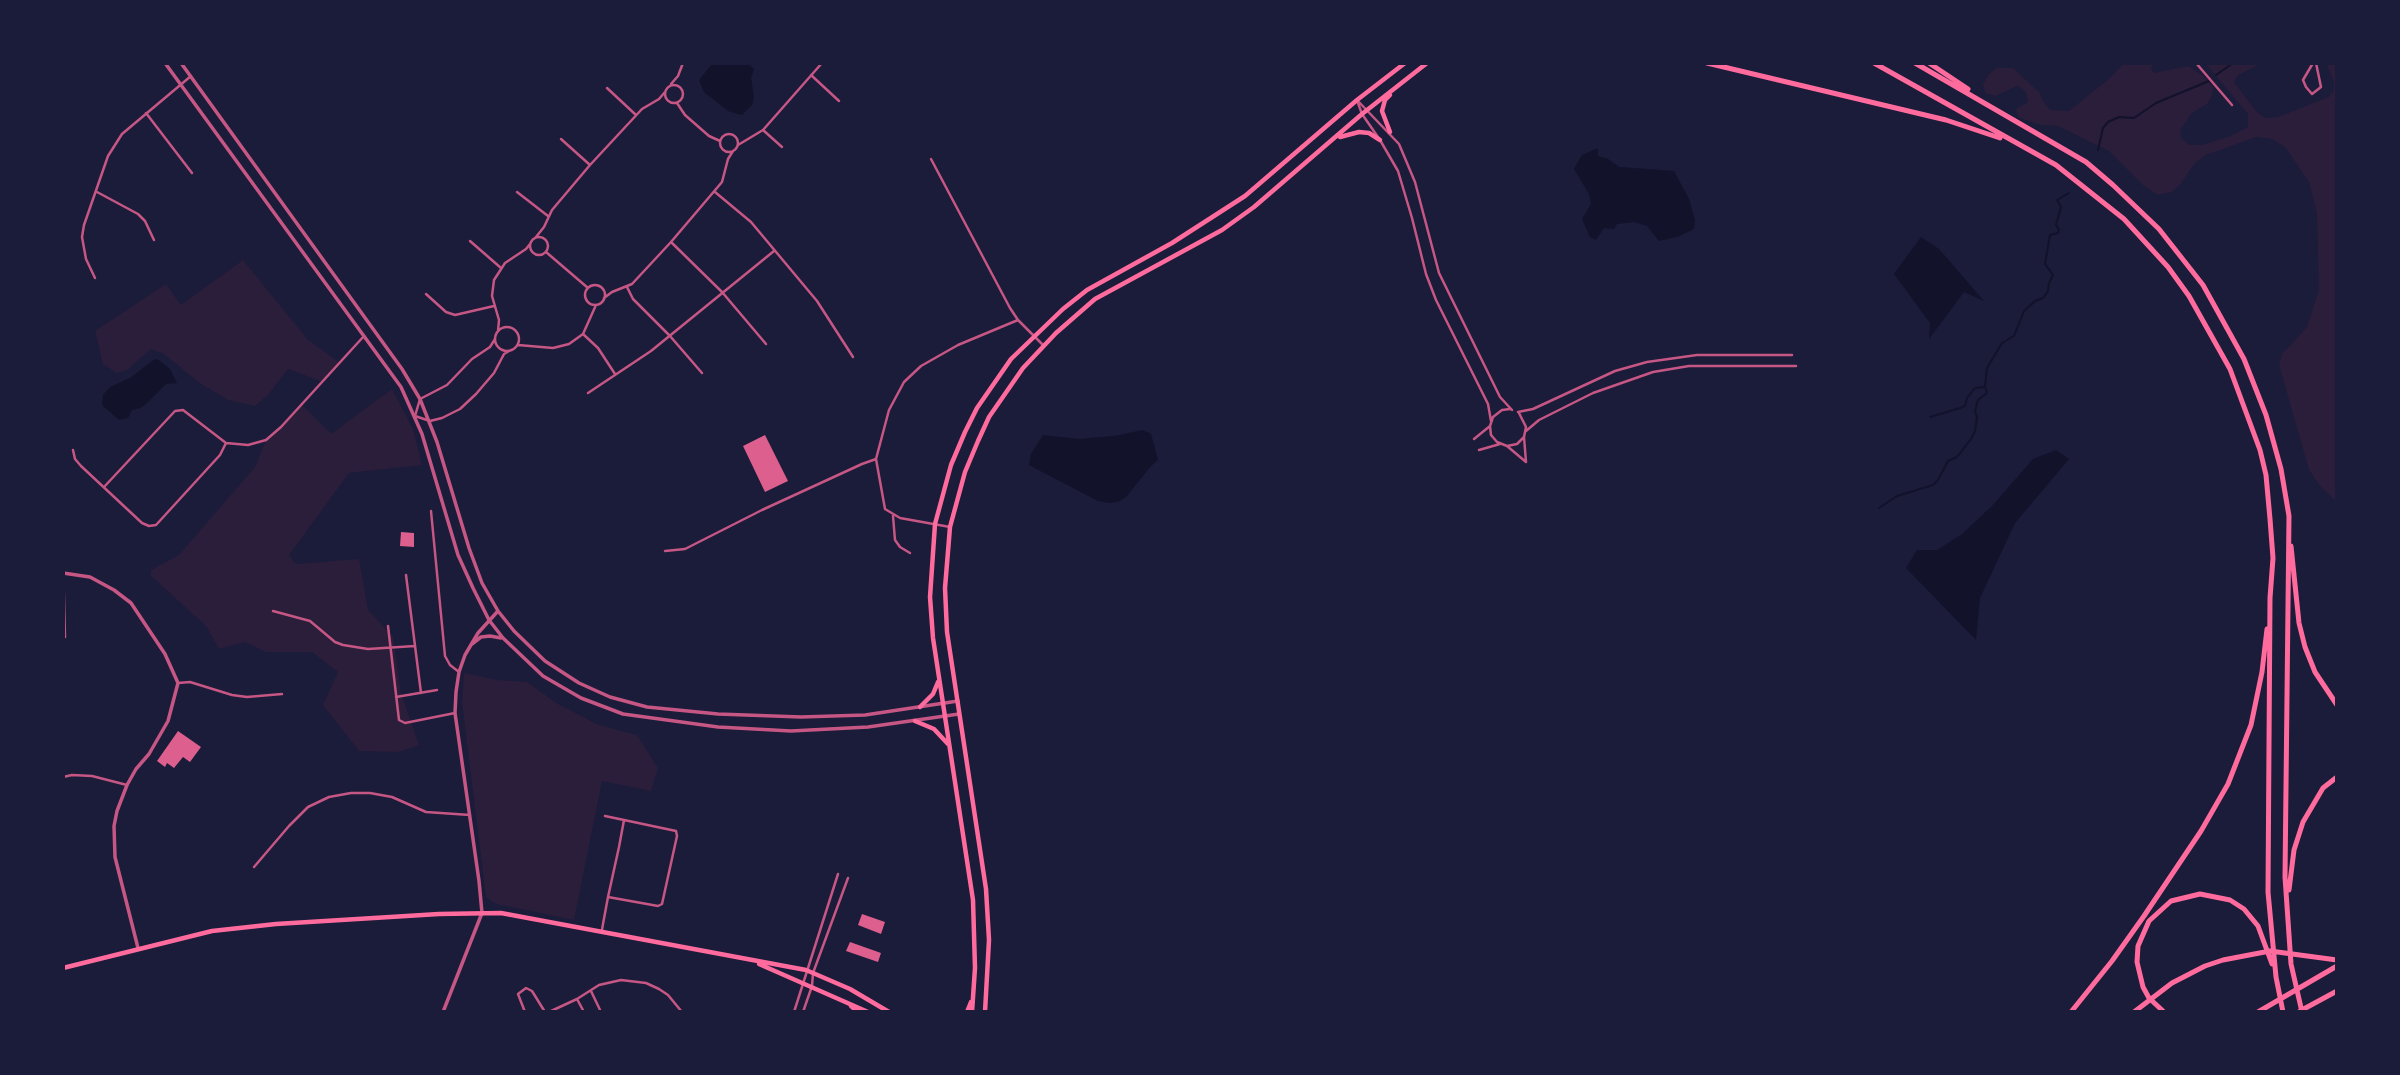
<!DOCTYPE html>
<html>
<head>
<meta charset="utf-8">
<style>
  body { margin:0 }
  #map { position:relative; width:2400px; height:1075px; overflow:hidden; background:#1b1b3a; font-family:Overpass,sans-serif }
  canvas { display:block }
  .frame { position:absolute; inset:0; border:65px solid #1b1b3a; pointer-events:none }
</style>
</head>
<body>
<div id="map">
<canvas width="2400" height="1075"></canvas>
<div class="frame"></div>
</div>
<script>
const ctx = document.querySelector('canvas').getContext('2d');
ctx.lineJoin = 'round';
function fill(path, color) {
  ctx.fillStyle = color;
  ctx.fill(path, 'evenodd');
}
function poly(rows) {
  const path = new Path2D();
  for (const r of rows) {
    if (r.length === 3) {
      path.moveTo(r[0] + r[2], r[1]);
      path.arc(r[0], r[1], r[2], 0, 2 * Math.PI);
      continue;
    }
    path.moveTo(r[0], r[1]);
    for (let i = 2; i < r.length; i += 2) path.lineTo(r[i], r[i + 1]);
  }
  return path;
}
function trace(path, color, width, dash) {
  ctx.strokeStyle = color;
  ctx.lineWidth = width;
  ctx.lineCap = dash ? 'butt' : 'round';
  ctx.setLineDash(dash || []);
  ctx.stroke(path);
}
fill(poly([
  [2124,63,2154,63,2151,68,2154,73,2188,66,2202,75,2213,87,2212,96,2207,104,2192,113,2180,130,2181,138,2189,145,2202,145,2231,136,2248,127,2248,114,2205,63,2262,63,2238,75,2234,82,2256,111,2265,118,2278,117,2329,97,2334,90,2334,82,2326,63,2337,63,2337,502,2320,486,2309,470,2279,365,2282,354,2307,327,2319,290,2317,213,2309,182,2285,147,2272,139,2256,137,2206,155,2195,163,2180,185,2171,192,2158,195,2144,186,2109,151,2058,126,2040,125,2018,117,2016,109,2028,102,2026,92,2020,87,2016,86,1996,96,1985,93,1983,84,1989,74,1997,68,2013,68,2040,93,2042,100,2050,110,2069,111,2110,78],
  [243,260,308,340,340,363,323,382,288,369,268,395,255,406,228,400,201,384,164,354,151,349,127,370,117,373,103,364,95,331,166,284,181,305],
  [392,389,413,429,422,465,349,473,289,555,296,564,359,559,368,610,393,637,401,693,419,745,399,752,359,751,323,705,338,672,312,652,266,652,245,642,219,649,206,626,151,576,151,570,179,555,255,467,266,440,302,405,331,434],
  [464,673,497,680,527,682,558,704,599,725,637,735,658,768,651,791,602,781,574,920,496,904,486,897,462,702]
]), '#2a1e3b');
fill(poly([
  [713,63,747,63,754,69,751,78,754,98,752,105,742,115,728,111,704,92,699,80],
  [1596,149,1598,149,1598,156,1608,159,1619,167,1674,171,1689,199,1695,220,1694,229,1677,237,1659,241,1647,226,1634,222,1617,224,1614,229,1604,228,1596,240,1590,237,1582,219,1591,204,1589,194,1574,169,1582,155],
  [1921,237,1939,249,1984,301,1964,292,1929,339,1930,323,1894,274],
  [155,359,159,360,170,369,177,383,166,384,146,404,140,408,132,410,128,418,119,420,102,405,103,395,110,387,130,378],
  [1143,430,1151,434,1158,460,1151,466,1126,497,1118,502,1109,503,1098,501,1029,465,1031,454,1043,435,1078,439,1114,436],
  [2056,450,2069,459,2015,523,1980,598,1976,640,1906,568,1917,550,1937,550,1962,534,1992,506,2033,459]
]), '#12122b');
trace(poly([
  [2216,75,2233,63],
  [2098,150,2103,128,2108,122,2119,117,2134,118,2156,103,2209,81],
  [1930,417,1960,408,1965,406,1967,398,1975,388,1984,387],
  [1879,508,1897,496,1933,485,1938,480,1948,461,1957,457,1971,439,1975,431,1977,418,1975,411,1978,400,1987,393,1985,386,1987,368,2002,343,2014,336,2024,311,2035,301,2043,298,2048,291,2049,283,2053,275,2045,264,2050,235,2058,233,2059,230,2056,225,2061,207,2057,200,2069,193]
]), '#12122b', 2);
fill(poly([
  [765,435,788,481,765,492,743,446],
  [401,532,414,533,414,547,400,546],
  [178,731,201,747,190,762,183,757,174,768,167,763,165,767,157,761],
  [862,914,885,922,881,934,858,925],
  [850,942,881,953,878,962,846,951]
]), '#dd5f8e');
trace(poly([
  [2196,63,2232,105],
  [2313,63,2303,80,2306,87,2312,94,2321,87,2316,63],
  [811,75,839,101],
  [671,84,678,76,683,63],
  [674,94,9],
  [607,88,636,115],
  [1357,100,1399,144,1415,182,1439,273,1500,397,1512,410],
  [677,103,685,115,709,136,720,141],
  [1358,103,1362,114,1380,140,1398,171,1412,218,1426,274,1436,300,1488,404,1491,421],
  [146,113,192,173],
  [763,130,782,147],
  [729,143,9],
  [561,139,590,165],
  [738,145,763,130,822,63],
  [931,159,1010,308,1018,320,1043,345],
  [97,192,138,214,145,221,154,240],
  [517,192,548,216],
  [715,192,751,222,817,301,853,357],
  [539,246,9],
  [536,237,544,227,552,210,590,165,642,109,659,99,665,92],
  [470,241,501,268],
  [671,242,722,292,766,344],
  [546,252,588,288],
  [95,278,86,259,82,237,84,225,108,156,122,134,191,76],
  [595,295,10],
  [627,287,633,299,670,336,702,373],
  [426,294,446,312,455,315,494,306],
  [604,298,612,292,632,284,671,242,722,182,728,159,733,151],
  [507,339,12],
  [498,331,499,320,492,296,494,280,505,263,526,249,530,244],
  [583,334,598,348,615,374],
  [495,339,490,347,472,359,447,385,420,399,415,416,430,421,442,418,460,409,476,394,494,373,504,354,509,351],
  [518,345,553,348,569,344,583,334,596,305],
  [588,393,651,351,774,251],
  [1510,409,1502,410,1493,417,1490,426,1491,435,1497,442,1507,446,1517,444,1524,437],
  [1518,412,1533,409,1615,371,1647,362,1697,355,1792,355],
  [1526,431,1539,420,1593,393,1653,372,1689,366,1796,366],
  [1474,439,1490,426],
  [1507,446,1526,462,1524,437,1526,427,1519,413],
  [73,450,75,459,81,466,142,523,149,526,156,525,220,455,226,443],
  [1479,450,1500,444],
  [104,487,175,411,183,410,226,443,248,445,266,440,281,427,364,336],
  [431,511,445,656,450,665,459,672],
  [893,516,895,540,900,547,910,553],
  [950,527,900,518,885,509,876,459,889,410,904,382,921,366,958,345,1018,320],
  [665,551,685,549,762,510,862,464,876,459],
  [63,562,65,637],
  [406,575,421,693],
  [273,611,310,621,335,642,343,645,368,649,415,646],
  [388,626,399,720,405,723,455,713],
  [178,683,190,682,232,695,247,697,282,694],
  [396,697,437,690],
  [63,777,72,775,92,776,127,785],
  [605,816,624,820],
  [254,867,289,826,308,807,329,797,351,793,370,793,392,797,426,812,470,815],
  [602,930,603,924,608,897,619,847,624,820,676,831,677,836,662,904,658,906,608,897],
  [591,991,601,1012],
  [577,999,584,1012],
  [525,1012,518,994,526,988,532,991,545,1012],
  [549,1012,577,999,599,985,621,980,646,983,659,989,668,995,682,1012],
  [794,1012,838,874],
  [803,1012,812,986,813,973,848,878]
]), '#c65784', 2.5);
trace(poly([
  [165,63,401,387,422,434,458,555,473,588,489,620,503,638,543,676,581,698,623,714,718,727,791,731,868,727,959,714],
  [181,63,402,369,420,399,437,442,469,548,482,583,498,611,514,631,545,661,579,683,610,697,647,707,718,714,801,717,865,715,958,701],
  [63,573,90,577,114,590,131,603,165,654,178,683,168,721,149,754,136,769,127,785,117,811,114,826,115,857,138,948],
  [472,644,481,637,490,636,501,638],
  [443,1012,482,913,479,881,455,713,456,692,459,672,465,655,478,633,498,611]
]), '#c65784', 3.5);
trace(poly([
  [759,964,868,1012],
  [63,968,212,931,276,924,439,914,501,913,806,970,850,989,889,1012]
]), '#ff6b9d', 4.5);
trace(poly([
  [1390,95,1385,100,1382,111,1390,132],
  [1340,137,1359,132,1369,133,1380,140],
  [920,707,933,694,938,682],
  [915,721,934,729,948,744],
  [851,1006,858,1012],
  [967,1012,971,1002],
  [972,1012,975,968,973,900,933,638,930,597,935,524,951,465,965,432,977,408,1011,359,1063,309,1087,290,1172,243,1245,196,1357,100,1405,63],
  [985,1012,989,940,986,889,947,632,945,588,950,527,965,472,978,441,989,417,1023,368,1056,333,1095,299,1222,230,1254,207,1362,114,1427,63]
]), '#ff6b9d', 4.5);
trace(poly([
  [1707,63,1946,120,2000,138],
  [1874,63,2056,165,2124,219,2168,267,2189,296,2230,369,2260,450,2266,475,2270,519,2273,558,2270,598,2268,892,2276,977,2283,1012],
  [1915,63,2086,162,2113,185,2159,229,2203,285,2244,359,2266,415,2281,469,2289,516,2285,877,2291,964,2302,1012],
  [1929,63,1968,89],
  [2291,546,2299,623,2305,647,2315,672,2337,705],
  [2289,890,2294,850,2303,822,2323,788,2337,777],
  [2300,1011,2337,991],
  [2071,1012,2112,961,2144,916,2201,831,2228,784,2251,725,2262,672,2267,629],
  [2134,1012,2172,983,2205,966,2223,960,2270,951,2337,960],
  [2164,1012,2149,998,2143,987,2137,962,2138,946,2149,921,2171,901,2200,894,2230,900,2244,909,2258,926,2272,964],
  [2258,1012,2337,966]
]), '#ff6b9d', 5);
</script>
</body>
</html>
